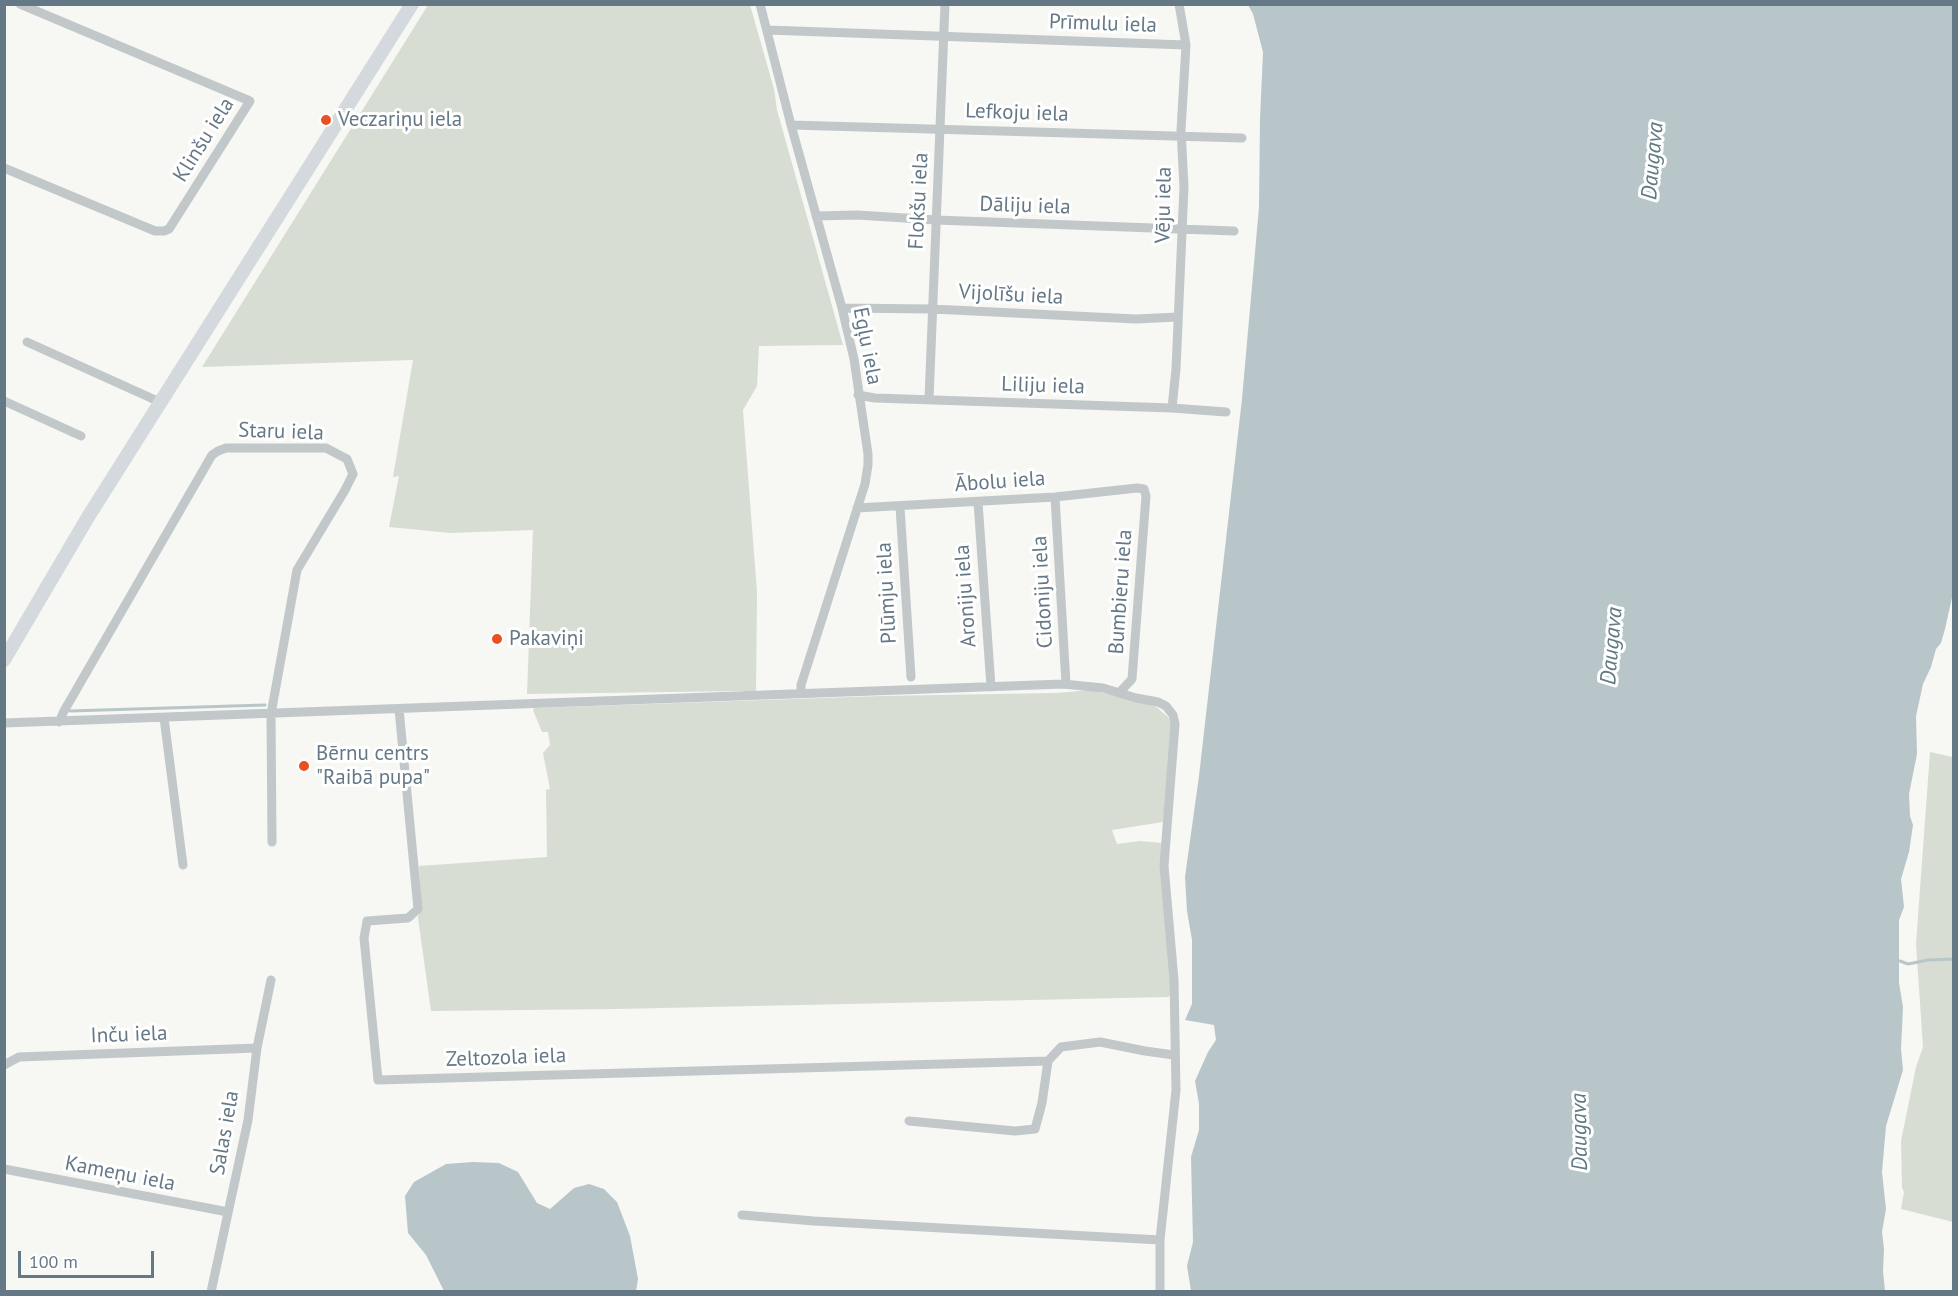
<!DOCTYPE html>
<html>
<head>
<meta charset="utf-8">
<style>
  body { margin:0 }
  #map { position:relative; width:1958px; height:1296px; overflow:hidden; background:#f7f7f4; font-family:"PT Sans",sans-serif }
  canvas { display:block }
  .frame { position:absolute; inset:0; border:6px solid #657886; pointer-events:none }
  .scale { position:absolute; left:18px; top:1251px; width:136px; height:27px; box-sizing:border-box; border:3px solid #657886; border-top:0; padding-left:8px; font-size:18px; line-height:21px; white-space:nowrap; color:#657886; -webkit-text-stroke:4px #fff; paint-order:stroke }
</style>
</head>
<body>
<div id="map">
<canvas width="1958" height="1296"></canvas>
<div class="frame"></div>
<div class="scale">100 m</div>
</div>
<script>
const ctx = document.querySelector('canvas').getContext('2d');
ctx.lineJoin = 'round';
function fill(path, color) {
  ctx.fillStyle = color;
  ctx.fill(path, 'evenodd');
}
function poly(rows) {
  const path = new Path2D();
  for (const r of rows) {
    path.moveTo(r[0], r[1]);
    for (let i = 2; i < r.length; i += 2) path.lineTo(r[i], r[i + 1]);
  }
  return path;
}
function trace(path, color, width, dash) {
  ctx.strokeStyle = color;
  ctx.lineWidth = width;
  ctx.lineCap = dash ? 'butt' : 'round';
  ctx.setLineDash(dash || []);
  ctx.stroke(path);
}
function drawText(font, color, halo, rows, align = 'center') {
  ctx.font = font + ' "PT Sans",sans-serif';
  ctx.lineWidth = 6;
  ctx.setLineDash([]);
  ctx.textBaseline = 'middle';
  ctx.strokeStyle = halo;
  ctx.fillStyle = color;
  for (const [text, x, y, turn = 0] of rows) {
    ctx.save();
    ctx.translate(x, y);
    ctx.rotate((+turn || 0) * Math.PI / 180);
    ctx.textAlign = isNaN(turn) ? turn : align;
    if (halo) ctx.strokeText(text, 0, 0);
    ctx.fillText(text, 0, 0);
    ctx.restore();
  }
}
fill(poly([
  [428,5,750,5,774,89,777,110,843,345,759,346,757,386,743,410,757,592,756,693,740,691,527,694,533,530,450,533,389,527,399,476,393,477,413,360,202,367],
  [1092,690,1155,706,1168,717,1173,729,1163,822,1112,830,1117,844,1140,841,1162,843,1172,994,1168,997,616,1009,431,1011,418,918,421,904,419,866,547,857,546,790,550,789,543,753,550,745,548,732,542,732,533,710,534,708,880,696,1056,693],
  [1930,752,1953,757,1953,1222,1901,1209,1904,1192,1902,1188,1901,1141,1916,1067,1923,1047,1916,944]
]), '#d7ddd3');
fill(poly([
  [1248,5,1953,5,1953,593,1945,629,1941,643,1936,649,1931,667,1923,684,1916,716,1917,754,1909,794,1910,816,1913,825,1909,852,1901,879,1904,907,1899,920,1899,983,1903,1007,1901,1049,1903,1070,1886,1126,1882,1172,1886,1209,1882,1232,1884,1249,1883,1271,1885,1291,1191,1291,1187,1266,1193,1242,1191,1157,1199,1130,1199,1104,1195,1081,1208,1052,1216,1040,1214,1025,1185,1020,1192,1004,1192,940,1187,911,1185,877,1199,776,1242,399,1259,207,1260,119,1263,52,1253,14],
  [473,1162,499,1163,518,1172,537,1203,550,1209,574,1188,589,1184,604,1189,617,1202,630,1236,638,1279,636,1291,444,1291,426,1255,408,1233,405,1196,414,1182,446,1164]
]), '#b8c6c9');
trace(poly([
  [70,711,265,705],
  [1900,961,1908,964,1928,960,1954,959]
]), '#b8c6c9', 3);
trace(poly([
  [760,4,791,125,842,308,854,359,868,454,868,465,865,484,801,685,801,693],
  [767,30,1186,45],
  [791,125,1242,138],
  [4,168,155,231,164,231,169,229,250,101,20,4],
  [816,216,857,215,936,220,1234,231],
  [842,308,932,309,1136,319,1178,317],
  [27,342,162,403],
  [858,395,875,398,1172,408,1226,412],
  [929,399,945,4],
  [4,401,81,436],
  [1172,408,1176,369,1184,187,1181,130,1186,45,1179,4],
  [1055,497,1066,684],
  [978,502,991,687],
  [900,507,911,677],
  [857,508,1055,497,1137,488,1144,489,1146,496,1132,679,1119,693],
  [399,709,418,909,408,918,367,921,364,938,378,1080,1048,1061],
  [164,718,183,865],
  [59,722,64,711,212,455,218,451,226,448,326,448,347,459,353,474,345,490,297,570,271,714,272,842],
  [4,723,1063,684,1103,688,1136,698,1158,702,1166,706,1173,715,1175,724,1164,866,1174,980,1176,1090,1160,1240,1160,1292],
  [1048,1061,1061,1047,1100,1042,1145,1051,1174,1055],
  [4,1065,19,1057,257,1048],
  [909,1121,1015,1131,1035,1129,1042,1103,1048,1061],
  [4,1169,228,1212],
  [742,1215,814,1221,1160,1240],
  [211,1292,248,1120,257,1048,271,980]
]), '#c2c7ca', 9);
trace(poly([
  [4,660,88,517,412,4]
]), '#d4d9dd', 14);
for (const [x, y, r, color] of [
  [326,120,6,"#e95023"],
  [497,639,6,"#e95023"],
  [304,766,6,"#e95023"]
]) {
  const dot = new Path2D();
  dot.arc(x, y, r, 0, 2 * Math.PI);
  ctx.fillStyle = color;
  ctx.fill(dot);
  trace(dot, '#fff', 2);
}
drawText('21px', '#657886', '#fff', [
  ["Prīmulu iela",1103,24,2],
  ["Lefkoju iela",1017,113,2],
  ["Klinšu iela",204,140,-58],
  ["Flokšu iela",919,201,-87],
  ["Vēju iela",1164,205,-89],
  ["Dāliju iela",1025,206,2],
  ["Vijolīšu iela",1011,295,3],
  ["Egļu iela",867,346,79],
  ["Liliju iela",1043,386,2],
  ["Staru iela",281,432,2],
  ["Ābolu iela",1000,482,-4],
  ["Cidoniju iela",1043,592,-93],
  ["Bumbieru iela",1121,592,-86],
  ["Plūmju iela",887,593,-93],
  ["Aroniju iela",966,596,-94],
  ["Inču iela",129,1035,-2],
  ["Zeltozola iela",506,1058,-2],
  ["Salas iela",225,1133,-80],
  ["Kameņu iela",120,1174,11]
]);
drawText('21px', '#657886', '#fff', [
  ["Veczariņu iela",338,120],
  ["Pakaviņi",509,639],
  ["Bērnu centrs",316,754],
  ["\"Raibā pupa\"",316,778]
], 'left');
drawText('italic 22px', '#617a83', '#fff', [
  ["Daugava",1653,161,-85],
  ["Daugava",1612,646,-85],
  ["Daugava",1580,1132,-91]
]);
</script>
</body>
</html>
